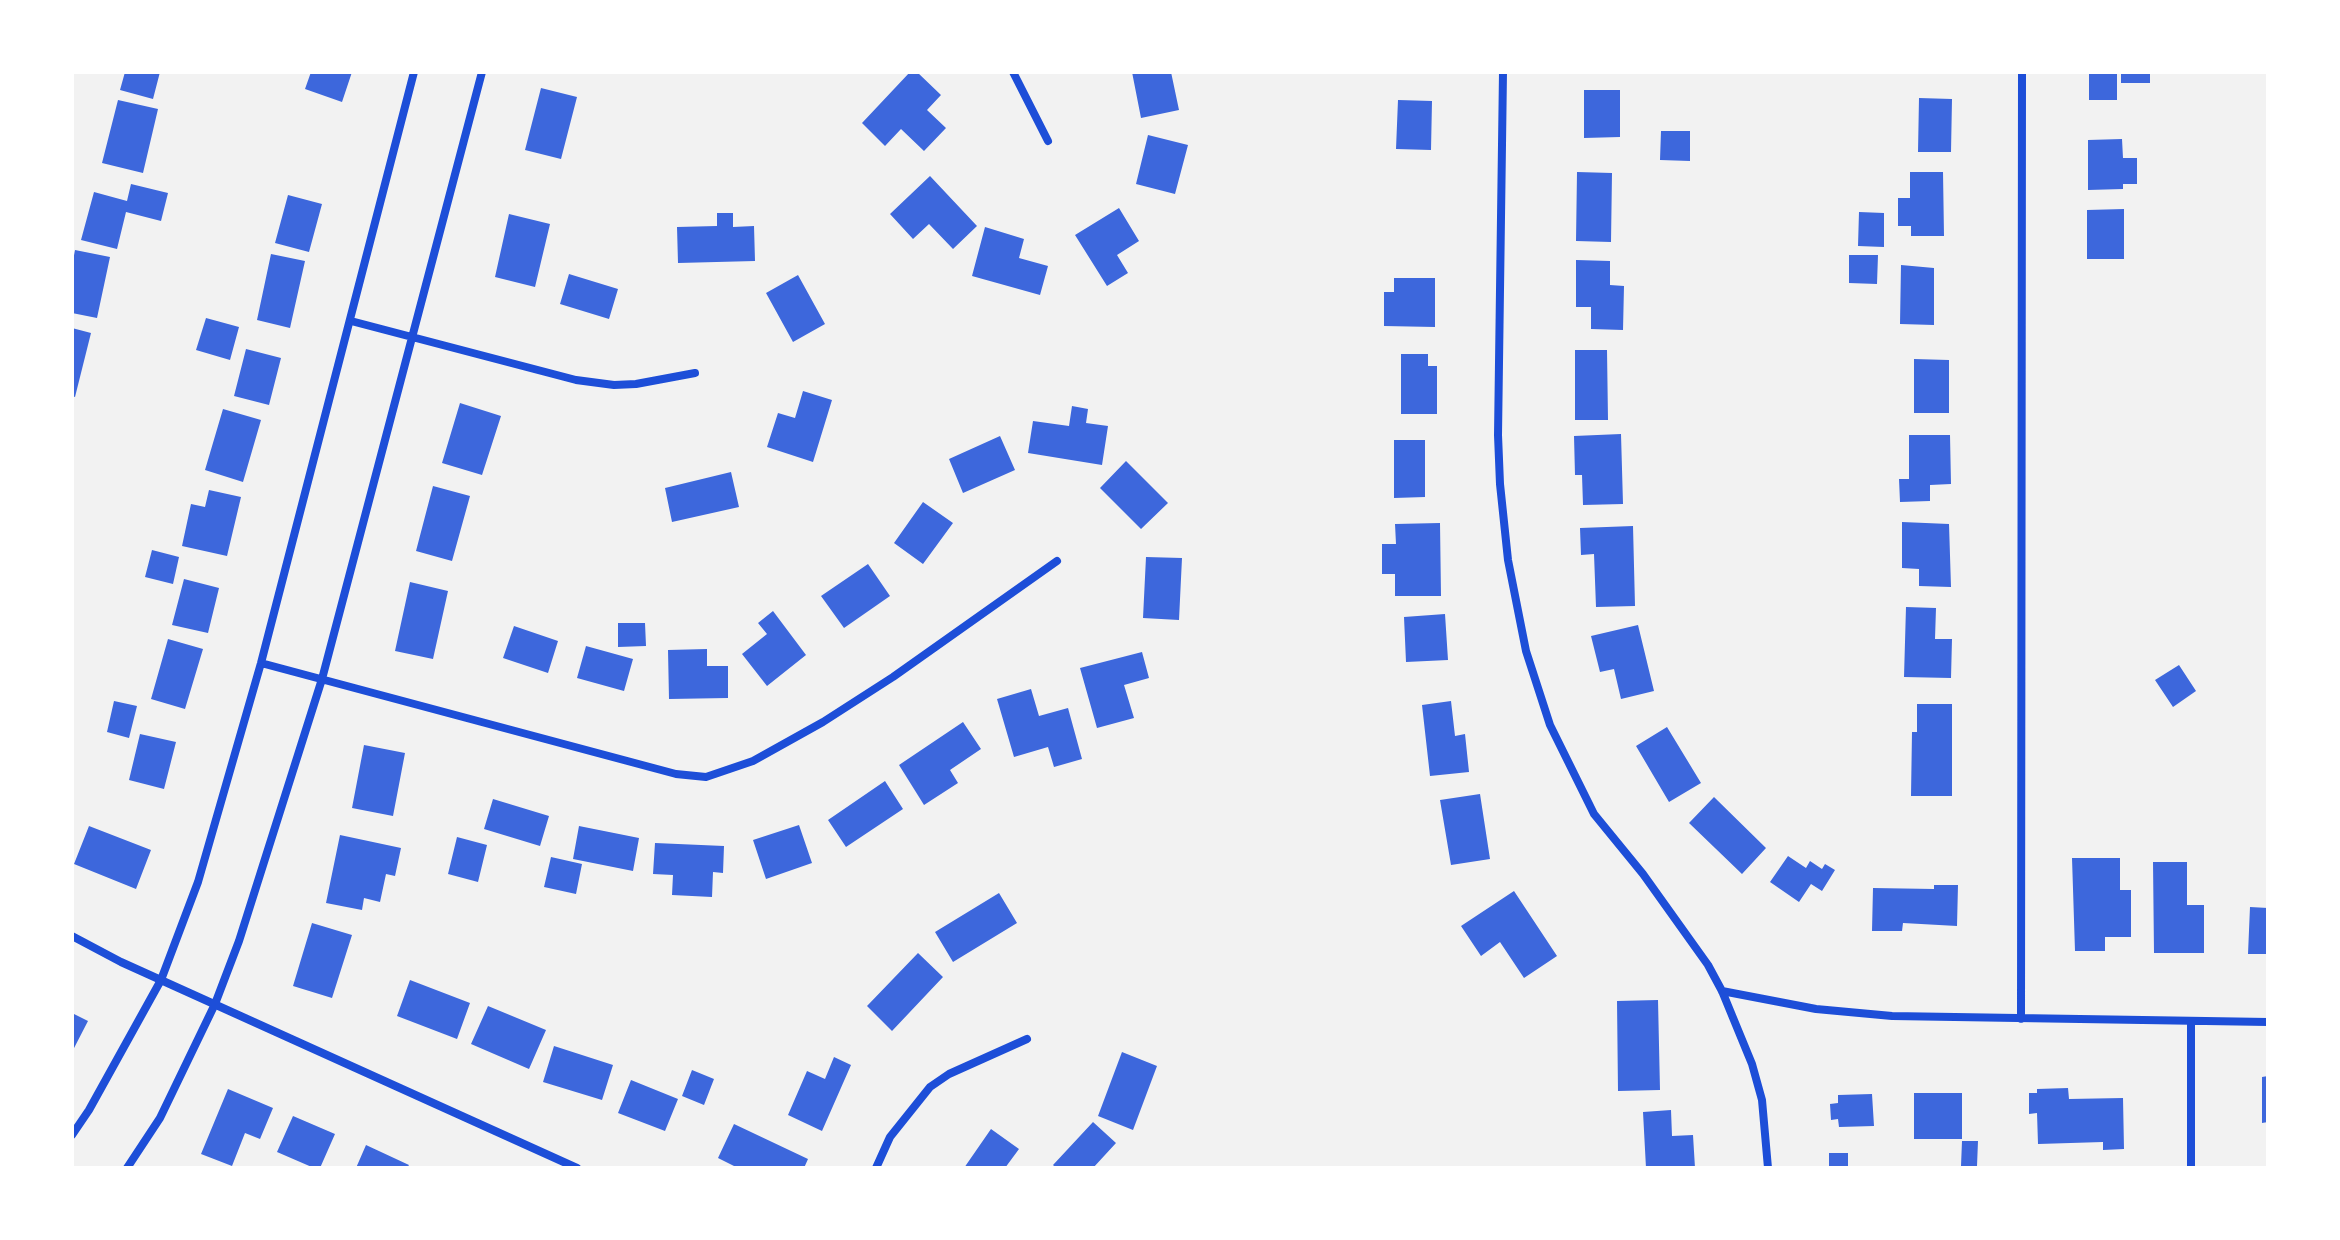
<!DOCTYPE html>
<html>
<head>
<meta charset="utf-8">
<style>
  body { margin:0 }
  #map { position:relative; width:2340px; height:1240px; overflow:hidden; background:#f2f2f2; font-family:Raleway,sans-serif }
  canvas { display:block }
  .frame { position:absolute; inset:0; border:74px solid #fff; pointer-events:none }
</style>
</head>
<body>
<div id="map">
<canvas width="2340" height="1240"></canvas>
<div class="frame"></div>
</div>
<script>
const ctx = document.querySelector('canvas').getContext('2d');
ctx.lineJoin = 'round';
function fill(path, color) {
  ctx.fillStyle = color;
  ctx.fill(path, 'evenodd');
}
function poly(rows) {
  const path = new Path2D();
  for (const r of rows) {
    path.moveTo(r[0], r[1]);
    for (let i = 2; i < r.length; i += 2) path.lineTo(r[i], r[i + 1]);
  }
  return path;
}
function trace(path, color, width, dash) {
  ctx.strokeStyle = color;
  ctx.lineWidth = width;
  ctx.lineCap = dash ? 'butt' : 'round';
  ctx.setLineDash(dash || []);
  ctx.stroke(path);
}
fill(poly([
  [125,72,160,72,153,99,120,90],
  [311,72,352,72,342,102,305,89],
  [910,72,917,72,941,95,927,110,946,128,924,151,901,129,885,146,862,123],
  [1132,72,1171,72,1179,110,1141,118],
  [2089,72,2117,72,2117,100,2089,100],
  [2121,72,2150,72,2150,83,2121,83],
  [541,88,577,97,561,159,525,150],
  [1584,90,1620,90,1620,137,1584,138],
  [1919,98,1952,99,1951,152,1918,152],
  [118,100,158,109,143,173,102,163],
  [1398,100,1432,101,1431,150,1396,149],
  [1661,131,1690,131,1690,161,1660,160],
  [1148,135,1188,145,1175,194,1136,184],
  [2122,139,2123,158,2137,158,2137,184,2123,184,2123,189,2088,190,2088,140],
  [1577,172,1612,173,1611,242,1576,241],
  [1910,172,1943,172,1944,236,1911,236,1911,226,1898,226,1898,198,1910,198],
  [930,176,977,226,953,249,929,224,913,239,890,214],
  [131,184,168,193,161,221,126,212,117,249,81,240,94,192,127,201],
  [288,195,322,204,309,252,275,243],
  [1119,208,1139,241,1117,255,1128,273,1107,286,1075,235],
  [2124,209,2124,259,2087,259,2087,210],
  [1859,212,1884,213,1884,247,1858,246],
  [717,213,733,213,733,227,754,226,755,261,678,263,677,227,717,226],
  [509,214,550,224,535,287,495,277],
  [985,227,1024,239,1019,258,1048,266,1040,295,972,276],
  [75,250,110,257,97,318,72,313,72,266],
  [271,254,305,261,290,328,257,320],
  [1849,255,1878,255,1877,284,1849,283],
  [1576,260,1610,261,1610,285,1624,286,1623,330,1591,329,1591,307,1576,307],
  [1901,265,1934,268,1934,325,1900,324],
  [569,274,618,289,609,319,560,304],
  [798,275,825,324,793,342,766,293],
  [1394,278,1435,278,1435,327,1384,326,1384,292,1394,292],
  [206,318,239,327,230,360,196,350],
  [72,328,91,333,75,397,72,396],
  [246,349,281,358,269,405,234,396],
  [1575,350,1607,350,1608,420,1575,420],
  [1401,354,1428,354,1428,366,1437,366,1437,414,1401,414],
  [1914,359,1949,360,1949,413,1914,413],
  [803,391,832,400,813,462,767,447,778,413,795,418],
  [460,403,501,416,482,475,442,463],
  [1072,406,1088,409,1086,423,1108,426,1102,465,1028,453,1033,421,1069,426],
  [223,409,261,420,243,482,205,470],
  [1621,434,1623,504,1583,505,1582,475,1575,475,1574,436],
  [1909,435,1950,435,1951,484,1930,485,1930,501,1900,502,1899,479,1909,479],
  [1000,436,1015,470,963,493,949,459],
  [1394,440,1425,440,1425,497,1394,498],
  [1126,461,1168,503,1141,529,1100,488],
  [731,472,739,507,672,522,665,488],
  [433,486,470,496,452,561,416,551],
  [209,490,241,497,227,556,182,546,191,504,205,507],
  [923,502,953,523,923,564,894,543],
  [1902,522,1949,524,1951,587,1919,586,1919,569,1902,568],
  [1440,523,1441,596,1395,596,1395,574,1382,574,1382,544,1396,544,1395,524],
  [1633,526,1635,606,1596,607,1594,554,1581,555,1580,528],
  [152,550,179,557,173,584,145,577],
  [1146,557,1182,558,1179,620,1143,618],
  [868,564,890,596,844,628,821,596],
  [184,579,219,588,208,633,172,625],
  [410,582,448,591,433,659,395,651],
  [1906,607,1936,608,1935,639,1952,639,1951,678,1904,677],
  [773,611,806,655,767,686,742,654,767,634,758,623],
  [1445,614,1448,660,1406,662,1404,617],
  [618,623,645,623,646,646,618,647],
  [1638,625,1654,691,1621,699,1614,669,1600,672,1591,636],
  [514,626,558,641,548,673,503,658],
  [168,639,203,649,185,709,151,699],
  [586,646,633,659,624,691,577,678],
  [707,649,707,666,728,666,728,698,669,699,668,650],
  [1142,652,1149,678,1124,685,1134,718,1097,728,1080,668],
  [2179,665,2196,691,2173,707,2155,680],
  [1031,689,1039,716,1068,708,1082,759,1054,767,1048,747,1014,757,997,699],
  [114,701,137,706,129,738,107,732],
  [1451,701,1455,736,1465,734,1469,772,1430,776,1422,705],
  [1917,704,1952,704,1952,796,1911,796,1912,732,1917,732],
  [963,722,981,749,950,770,958,783,924,805,899,765],
  [1667,727,1701,783,1669,802,1636,746],
  [140,734,176,742,164,789,129,780],
  [364,745,405,753,393,816,352,808],
  [885,781,903,809,846,847,828,820],
  [1480,794,1490,859,1451,865,1440,800],
  [1714,797,1766,848,1742,874,1689,823],
  [493,799,549,816,540,846,484,829],
  [799,825,812,863,766,879,753,840],
  [89,826,151,850,136,889,74,864],
  [579,826,639,838,633,871,573,859],
  [340,835,401,848,395,876,386,874,380,902,364,898,362,910,326,903],
  [457,837,487,845,478,882,448,874],
  [655,843,724,846,723,873,713,872,712,897,672,895,673,875,653,874],
  [1788,856,1806,868,1810,861,1822,869,1825,864,1835,870,1822,891,1811,884,1799,902,1770,882],
  [551,857,582,864,576,894,544,887],
  [2072,858,2120,858,2120,890,2131,890,2131,937,2105,937,2105,951,2075,951],
  [2153,862,2187,862,2187,905,2204,905,2204,953,2154,953],
  [1934,885,1958,885,1957,926,1903,923,1902,931,1872,931,1873,888,1934,889],
  [1514,891,1557,956,1524,978,1500,942,1481,956,1461,926],
  [999,893,1017,923,953,962,935,932],
  [2250,907,2268,908,2268,954,2248,954],
  [312,923,352,935,332,998,293,986],
  [918,953,943,977,892,1031,867,1006],
  [410,980,470,1003,457,1039,397,1016],
  [1658,1000,1660,1090,1618,1091,1617,1001],
  [488,1006,546,1030,529,1069,471,1044],
  [72,1013,88,1021,72,1052],
  [554,1046,613,1065,602,1100,543,1082],
  [1122,1052,1157,1066,1133,1130,1098,1116],
  [834,1057,851,1065,822,1131,788,1115,807,1071,825,1079],
  [692,1070,714,1079,704,1105,682,1096],
  [2268,1076,2268,1122,2262,1123,2262,1077],
  [631,1080,678,1099,665,1131,618,1113],
  [2068,1088,2069,1099,2123,1098,2124,1149,2103,1150,2103,1142,2038,1144,2037,1113,2029,1114,2029,1093,2037,1093,2037,1089],
  [228,1089,273,1108,260,1139,245,1133,232,1166,201,1154],
  [1914,1093,1962,1093,1962,1139,1914,1139],
  [1872,1094,1874,1126,1839,1127,1838,1119,1831,1120,1830,1104,1838,1103,1838,1095],
  [1671,1110,1672,1136,1693,1135,1695,1168,1646,1168,1643,1112],
  [293,1116,335,1134,320,1168,314,1168,277,1152],
  [1093,1122,1116,1143,1093,1168,1056,1168,1053,1165],
  [734,1124,808,1159,804,1168,738,1168,718,1158],
  [991,1129,1019,1149,1005,1168,964,1168],
  [1962,1141,1978,1141,1977,1166,1961,1166],
  [366,1145,409,1165,407,1168,356,1168],
  [1829,1153,1848,1153,1848,1168,1829,1168]
]), '#3d67dc');
trace(poly([
  [1013,72,1048,141],
  [1503,72,1498,435,1500,484,1508,560,1526,651,1550,725,1594,814,1643,874,1708,965,1722,991,1752,1064,1762,1100,1768,1168],
  [351,321,576,380,614,385,636,384,695,373],
  [261,663,676,774,706,777,753,761,823,722,893,677,1057,561],
  [72,936,121,962,577,1168],
  [1722,991,1816,1009,1892,1016,2268,1022],
  [2021,1019,2022,72],
  [2191,1022,2191,1168],
  [72,1135,89,1110,161,980,198,882,261,663,414,72],
  [127,1168,160,1118,215,1004,239,941,322,679,482,72],
  [876,1168,890,1137,930,1087,949,1074,1027,1039]
]), '#1d4ed8', 8);
</script>
</body>
</html>
